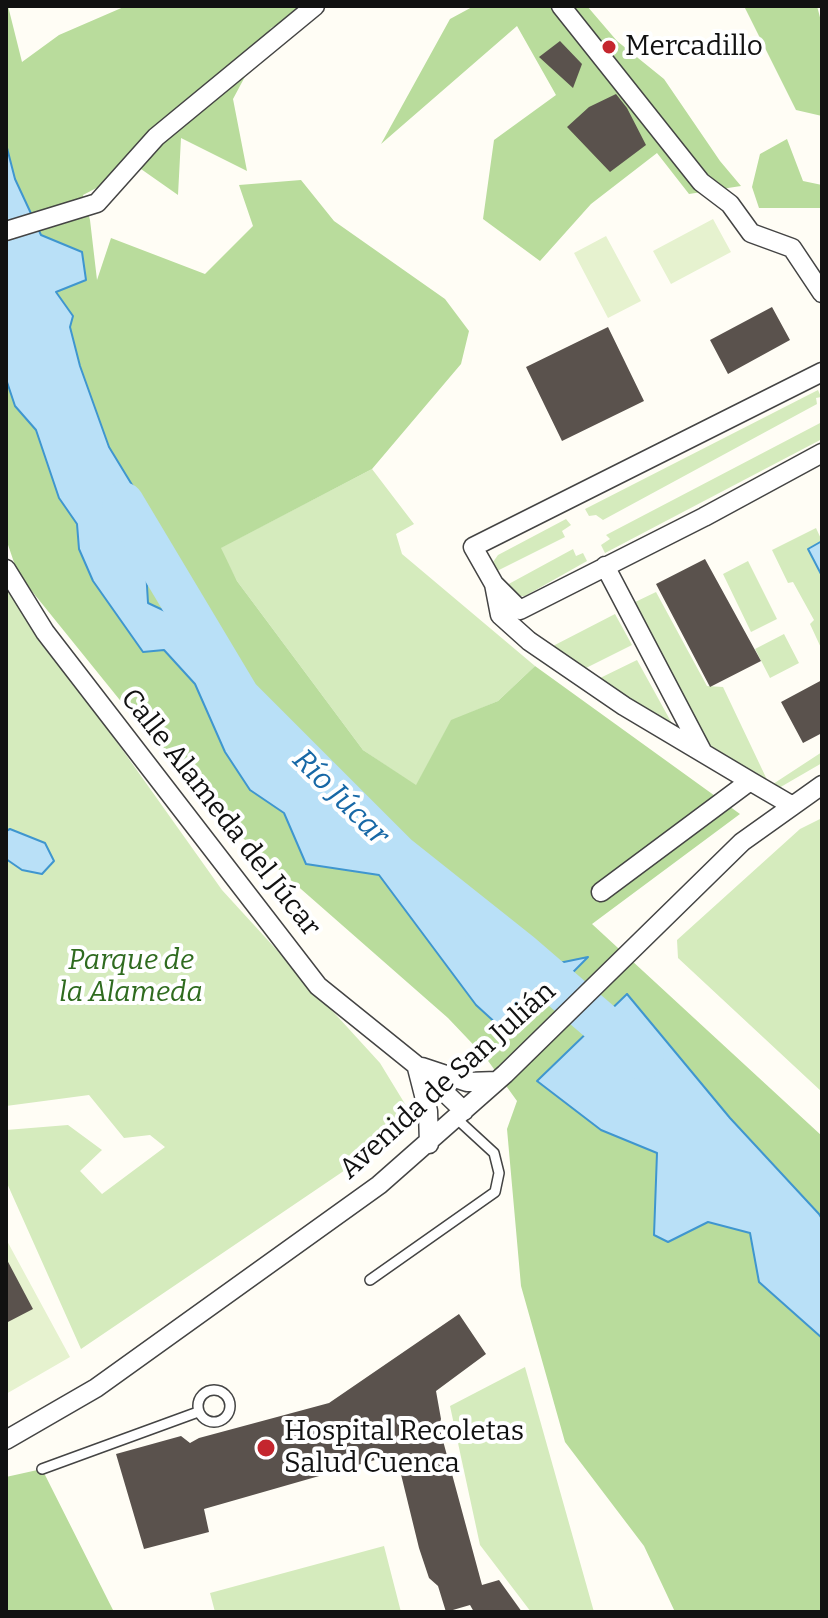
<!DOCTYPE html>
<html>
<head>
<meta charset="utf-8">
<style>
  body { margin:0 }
  #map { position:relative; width:828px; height:1618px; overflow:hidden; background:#fffdf5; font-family:Bitter,serif }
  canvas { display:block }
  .frame { position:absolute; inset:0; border:8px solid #111; pointer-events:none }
</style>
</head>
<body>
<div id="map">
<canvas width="828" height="1618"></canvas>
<div class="frame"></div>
</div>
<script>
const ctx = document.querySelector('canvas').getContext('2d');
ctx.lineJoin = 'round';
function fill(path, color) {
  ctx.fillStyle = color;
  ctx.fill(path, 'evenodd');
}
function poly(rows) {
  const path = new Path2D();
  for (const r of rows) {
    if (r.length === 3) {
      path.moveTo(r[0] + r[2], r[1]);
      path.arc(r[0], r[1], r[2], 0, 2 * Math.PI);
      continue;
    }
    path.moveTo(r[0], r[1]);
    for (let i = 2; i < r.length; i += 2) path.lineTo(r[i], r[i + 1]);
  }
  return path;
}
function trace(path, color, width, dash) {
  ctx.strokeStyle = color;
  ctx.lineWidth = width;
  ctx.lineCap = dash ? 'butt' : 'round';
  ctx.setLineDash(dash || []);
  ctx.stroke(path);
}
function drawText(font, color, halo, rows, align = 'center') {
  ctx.font = font + ' Bitter,serif';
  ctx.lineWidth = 8;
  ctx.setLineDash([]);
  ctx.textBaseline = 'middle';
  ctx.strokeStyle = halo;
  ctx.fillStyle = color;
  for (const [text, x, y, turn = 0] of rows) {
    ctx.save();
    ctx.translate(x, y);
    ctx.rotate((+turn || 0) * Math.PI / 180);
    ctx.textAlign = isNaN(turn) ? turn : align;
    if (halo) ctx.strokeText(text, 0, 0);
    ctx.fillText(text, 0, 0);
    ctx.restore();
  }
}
fill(poly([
  [818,390,821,397,816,398,817,404,603,520,596,515,589,516,585,509],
  [822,422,822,439,605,553,601,545,610,539,606,535],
  [372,469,414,524,396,534,402,554,535,666,498,701,451,721,416,786,363,750,237,581,220,548],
  [566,519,571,525,562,531,565,537,497,571,493,562,498,555],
  [816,528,822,541,808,549,822,576,822,650,810,624,814,620,793,582,788,583,772,550],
  [573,549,576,556,583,553,587,561,525,596,513,596,505,586],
  [748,561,777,619,751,632,723,574],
  [6,586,222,890,380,1063,416,1122,81,1349,6,1181,6,1130,68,1125,102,1150,80,1171,102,1194,165,1147,150,1135,124,1138,89,1095,6,1106],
  [656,592,707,686,723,687,770,786,822,752,822,763,772,792,706,745,631,604],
  [615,614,632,645,576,673,551,647],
  [784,634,799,663,770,678,755,649],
  [637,660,675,729,596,680],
  [822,818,822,1092,678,958,677,940,800,829],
  [525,1367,594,1612,531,1612,480,1545,450,1406],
  [384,1546,401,1612,215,1612,210,1593]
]), '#d5ebbd');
fill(poly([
  [6,6,8,6,22,62,59,35,126,6,315,6,271,28,233,99,247,171,181,138,178,195,131,162,106,183,83,195,90,220,97,280,111,238,205,274,253,226,239,185,301,180,334,221,445,299,469,331,461,364,372,469,221,548,237,581,363,750,416,785,451,720,498,701,535,666,740,814,592,924,822,1136,822,1612,675,1612,644,1546,565,1442,521,1286,507,1129,517,1101,486,1058,448,1018,228,825,119,699,18,574,6,539],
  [474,6,587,6,617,41,664,79,720,161,741,186,689,194,657,153,591,204,540,261,483,219,494,140,556,95,517,26,381,144,450,19],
  [744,6,817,6,822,25,822,116,796,110],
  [787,139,803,181,822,185,822,208,759,208,752,187,760,154],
  [42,1469,114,1612,6,1612,6,1477]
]), '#b9dc9c');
fill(poly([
  [713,219,731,252,671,284,653,251],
  [606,236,641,301,608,318,574,253],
  [6,1239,70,1357,6,1394]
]), '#e6f2cf');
const water = poly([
  [6,144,15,179,41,235,82,252,86,280,56,292,73,316,70,327,80,366,109,447,151,516,155,540,146,569,148,603,212,633,246,675,269,719,262,731,299,744,328,766,352,790,339,813,381,816,472,894,456,898,459,922,495,920,559,963,588,957,510,1036,476,1005,379,875,306,864,284,813,250,790,225,752,195,684,164,650,143,652,93,581,79,549,77,524,59,498,36,430,15,406,6,379,6,144],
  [822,541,822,576,808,549,822,541],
  [10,829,45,843,54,861,42,874,22,870,6,859,6,831,10,829],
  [627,994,730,1118,819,1214,822,1219,822,1338,759,1282,750,1233,708,1222,668,1242,654,1235,657,1153,601,1130,537,1081,627,994]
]);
fill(water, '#b9e0f7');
trace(water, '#3f96cf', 2);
trace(poly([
  [123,503,239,697,398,856,520,953,643,1059]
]), '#b9e0f7', 42);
fill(poly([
  [560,41,582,64,573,88,539,57],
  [616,94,627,108,646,145,610,172,567,127,589,107],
  [772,307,790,340,728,374,710,340],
  [608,327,644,401,562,441,526,367],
  [705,559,761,661,710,687,656,584],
  [822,680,822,733,803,743,781,702],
  [6,1258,33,1309,6,1323],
  [459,1314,486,1354,436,1391,441,1419,439,1426,482,1585,499,1580,522,1612,474,1612,470,1605,446,1612,438,1586,429,1578,419,1548,396,1454,204,1509,209,1532,144,1549,116,1454,181,1436,190,1443,199,1438,329,1403]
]), '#5a524d');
const lane = poly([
  [370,1280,495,1192,499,1173,494,1153,457,1119],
  [214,1406,16],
  [42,1469,198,1412]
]);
const street = poly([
  [561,6,701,182,730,204,751,233,792,248,822,293],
  [6,231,97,203,156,137,315,6],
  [822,372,473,547,494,584,520,610,704,517,822,453],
  [605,566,702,751],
  [6,569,45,632,318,986,416,1065,464,1111],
  [494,584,500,615,529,641,624,706,750,781],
  [601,892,750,781,791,805],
  [422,1067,467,1082,497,1081],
  [417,1068,428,1111,429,1144],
  [6,1440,96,1388,379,1185,505,1074,742,842,822,785]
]);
trace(lane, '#444', 12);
trace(street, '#444', 21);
trace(lane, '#fff', 9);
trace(street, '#fff', 18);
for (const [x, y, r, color] of [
  [609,47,8,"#c4262e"],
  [266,1448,10,"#c4262e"]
]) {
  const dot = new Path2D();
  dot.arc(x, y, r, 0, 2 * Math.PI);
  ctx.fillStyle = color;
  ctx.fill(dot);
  trace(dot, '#fff', 3);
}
drawText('28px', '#111', '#fff', [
  ["Mercadillo",625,47],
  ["Hospital Recoletas",284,1432],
  ["Salud Cuenca",284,1464]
], 'left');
drawText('28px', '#111', '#fff', [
  ["Calle Alameda del Júcar",220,813,52],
  ["Avenida de San Julián",448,1081,-42]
]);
drawText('italic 28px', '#2f6b1f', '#fff', [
  ["Parque de",131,961],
  ["la Alameda",131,993]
]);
drawText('italic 30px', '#1768a6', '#fff', [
  ["Río Júcar",340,798,45]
]);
</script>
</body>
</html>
